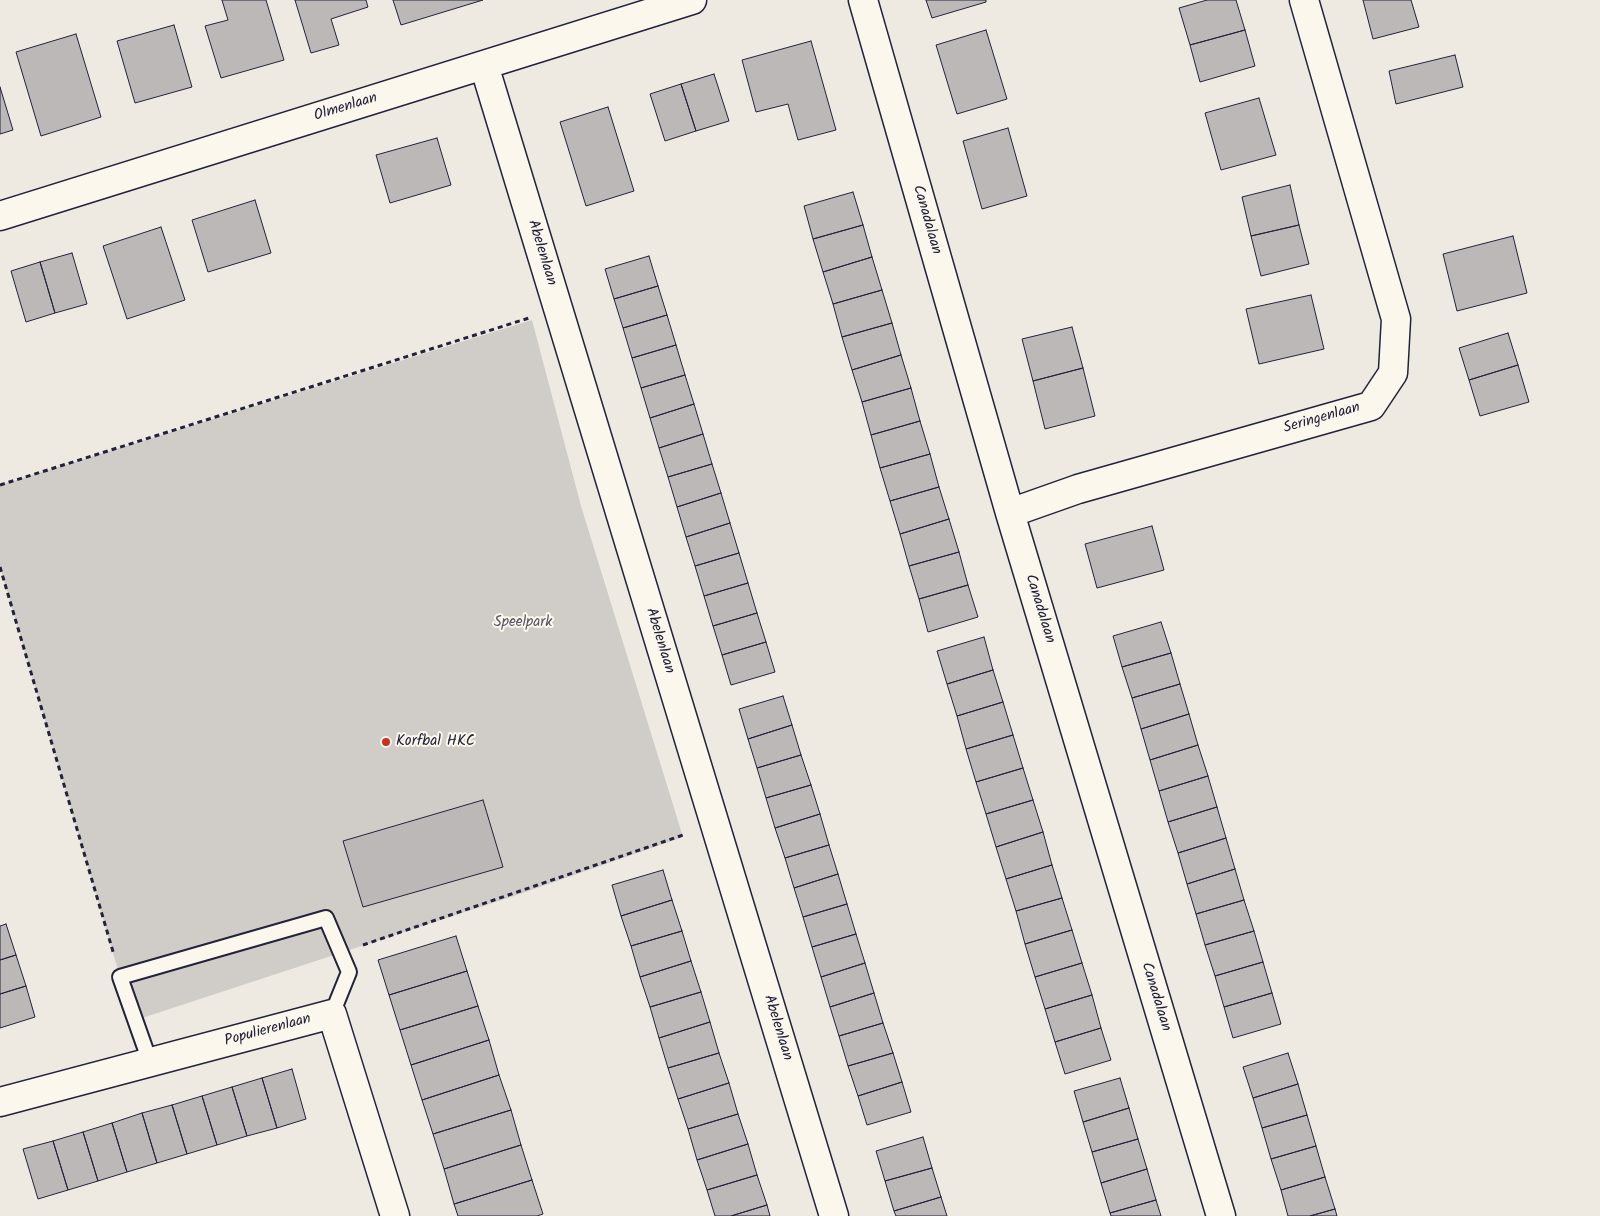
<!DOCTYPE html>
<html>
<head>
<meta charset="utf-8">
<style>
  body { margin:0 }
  canvas { display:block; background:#eeeae2 }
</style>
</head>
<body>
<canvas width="1600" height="1216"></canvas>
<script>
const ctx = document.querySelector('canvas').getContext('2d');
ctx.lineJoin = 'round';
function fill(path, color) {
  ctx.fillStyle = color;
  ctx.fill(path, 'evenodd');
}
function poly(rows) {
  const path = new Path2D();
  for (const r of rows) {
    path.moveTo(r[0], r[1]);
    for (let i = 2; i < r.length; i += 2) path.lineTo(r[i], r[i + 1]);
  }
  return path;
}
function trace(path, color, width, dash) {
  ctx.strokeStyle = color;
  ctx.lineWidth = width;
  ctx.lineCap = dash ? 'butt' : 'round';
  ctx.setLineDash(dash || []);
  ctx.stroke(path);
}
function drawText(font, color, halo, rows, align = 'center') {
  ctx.font = font + ' Kalam,sans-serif';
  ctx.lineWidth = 4;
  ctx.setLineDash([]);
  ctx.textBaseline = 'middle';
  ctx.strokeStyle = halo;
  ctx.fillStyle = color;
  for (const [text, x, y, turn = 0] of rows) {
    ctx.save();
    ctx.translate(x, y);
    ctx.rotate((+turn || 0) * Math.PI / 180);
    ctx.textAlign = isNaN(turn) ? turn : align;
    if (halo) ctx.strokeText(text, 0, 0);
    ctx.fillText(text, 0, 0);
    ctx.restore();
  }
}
fill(poly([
  [532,320,581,506,683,837,517,895,133,1021,0,567,0,485]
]), '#d0cdc9');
const building = poly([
  [222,0,266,0,284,60,221,78,205,26,228,20,222,0],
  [295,0,366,0,368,7,331,19,339,45,311,53,295,0],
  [393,0,483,0,401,25,393,0],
  [926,0,986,0,986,2,932,18,926,0],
  [1207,0,1236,0,1245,30,1190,45,1179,8,1207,0],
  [1363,0,1411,0,1419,27,1373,39,1363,0],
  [174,25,192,87,135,103,117,41,174,25],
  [986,30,1007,99,957,114,936,45,986,30],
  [1245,30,1255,66,1200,82,1190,45,1245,30],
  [76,34,101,117,41,136,16,52,76,34],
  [811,41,836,130,798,140,788,104,756,112,742,60,811,41],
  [1455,55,1463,87,1396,104,1389,71,1455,55],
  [714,74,729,121,696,131,681,84,714,74],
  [681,84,696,131,665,141,650,94,681,84],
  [0,87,13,130,0,134,0,87],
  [1259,98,1276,155,1221,170,1205,113,1259,98],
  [608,107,634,191,586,206,560,122,608,107],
  [1008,128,1027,196,982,209,963,141,1008,128],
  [437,138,451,185,390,203,376,155,437,138],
  [1290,185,1299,225,1251,236,1242,197,1290,185],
  [853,192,863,225,813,239,804,206,853,192],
  [255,200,271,253,208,272,192,220,255,200],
  [863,225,872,257,823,272,813,239,863,225],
  [1299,225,1309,264,1261,276,1251,236,1299,225],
  [161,227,185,300,127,319,103,246,161,227],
  [1513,236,1527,293,1457,311,1443,254,1513,236],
  [72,253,87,304,55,313,40,262,72,253],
  [649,256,658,286,614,299,605,269,649,256],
  [872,257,882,290,833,304,823,272,872,257],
  [40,262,55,313,26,322,11,271,40,262],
  [658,286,667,315,623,328,614,299,658,286],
  [882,290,892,323,842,337,833,304,882,290],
  [1311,295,1324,349,1259,364,1246,309,1311,295],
  [667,315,676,345,632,358,623,328,667,315],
  [892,323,901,355,852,370,842,337,892,323],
  [1072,327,1083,368,1033,381,1022,339,1072,327],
  [1508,333,1518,365,1469,380,1459,348,1508,333],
  [676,345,685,375,641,388,632,358,676,345],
  [901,355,911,388,862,402,852,370,901,355],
  [1518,365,1529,402,1480,416,1469,380,1518,365],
  [1083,368,1095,416,1045,429,1033,381,1083,368],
  [685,375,694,404,650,418,641,388,685,375],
  [911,388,920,421,871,435,862,402,911,388],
  [694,404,703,434,659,448,650,418,694,404],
  [920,421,930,454,880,468,871,435,920,421],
  [703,434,712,464,668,477,659,448,703,434],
  [930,454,939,487,890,501,880,468,930,454],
  [712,464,721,493,677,507,668,477,712,464],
  [939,487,949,519,900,534,890,501,939,487],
  [721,493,730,523,686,537,677,507,721,493],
  [949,519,959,552,909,566,900,534,949,519],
  [730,523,739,553,695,566,686,537,730,523],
  [1152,526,1164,570,1097,588,1085,544,1152,526],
  [959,552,968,585,919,599,909,566,959,552],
  [739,553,748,583,704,596,695,566,739,553],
  [748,583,757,613,713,626,704,596,748,583],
  [968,585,978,617,928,632,919,599,968,585],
  [757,613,766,642,722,655,713,626,757,613],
  [1161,622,1171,653,1122,667,1113,636,1161,622],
  [984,637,993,670,947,684,937,651,984,637],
  [766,642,775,672,731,685,722,655,766,642],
  [1171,653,1180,684,1132,698,1122,667,1171,653],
  [993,670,1003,702,957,716,947,684,993,670],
  [1180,684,1189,714,1141,729,1132,698,1180,684],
  [783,696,792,725,748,739,739,709,783,696],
  [1003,702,1013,735,966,749,957,716,1003,702],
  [1189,714,1198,745,1150,760,1141,729,1189,714],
  [792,725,801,755,757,768,748,739,792,725],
  [1013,735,1023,768,976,782,966,749,1013,735],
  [1198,745,1208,776,1159,791,1150,760,1198,745],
  [801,755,811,785,766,798,757,768,801,755],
  [1023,768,1033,800,986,814,976,782,1023,768],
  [1208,776,1217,807,1168,822,1159,791,1208,776],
  [811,785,820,814,775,828,766,798,811,785],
  [483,800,503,867,363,907,343,841,483,800],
  [1033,800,1043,832,996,847,986,814,1033,800],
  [1217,807,1226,838,1178,853,1168,822,1217,807],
  [820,814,829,845,785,858,775,828,820,814],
  [1043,832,1052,865,1006,879,996,847,1043,832],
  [1226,838,1235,869,1187,884,1178,853,1226,838],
  [829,845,838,874,794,888,785,858,829,845],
  [1052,865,1062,898,1016,911,1006,879,1052,865],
  [1235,869,1244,900,1196,914,1187,884,1235,869],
  [663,870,672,900,621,916,612,885,663,870],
  [838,874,847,904,803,917,794,888,838,874],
  [1062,898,1072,930,1025,944,1016,911,1062,898],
  [672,900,682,931,631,946,621,916,672,900],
  [1244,900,1254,931,1205,945,1196,914,1244,900],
  [847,904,856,934,812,947,803,917,847,904],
  [6,924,16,955,0,960,0,926,6,924],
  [1072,930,1082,963,1035,977,1025,944,1072,930],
  [682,931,691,961,640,977,631,946,682,931],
  [1254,931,1263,962,1215,976,1205,945,1254,931],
  [856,934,865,963,821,977,812,947,856,934],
  [456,936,467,971,389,995,378,960,456,936],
  [16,955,26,986,0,994,0,960,16,955],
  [691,961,701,992,650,1007,640,977,691,961],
  [1263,962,1272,993,1224,1007,1215,976,1263,962],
  [865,963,874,993,830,1007,821,977,865,963],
  [1082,963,1092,995,1045,1009,1035,977,1082,963],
  [467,971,478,1006,400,1030,389,995,467,971],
  [26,986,35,1017,0,1028,0,994,26,986],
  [701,992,710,1022,659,1038,650,1007,701,992],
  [874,993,883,1023,839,1036,830,1007,874,993],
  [1272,993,1281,1024,1233,1038,1224,1007,1272,993],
  [1092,995,1101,1028,1055,1042,1045,1009,1092,995],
  [478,1006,489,1040,411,1065,400,1030,478,1006],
  [710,1022,719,1053,668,1068,659,1038,710,1022],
  [883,1023,893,1053,848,1066,839,1036,883,1023],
  [1101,1028,1111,1060,1065,1074,1055,1042,1101,1028],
  [489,1040,499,1075,422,1100,411,1065,489,1040],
  [719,1053,729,1083,678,1099,668,1068,719,1053],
  [893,1053,902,1082,858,1096,848,1066,893,1053],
  [1288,1053,1298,1084,1253,1098,1243,1067,1288,1053],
  [292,1069,306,1119,277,1128,262,1078,292,1069],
  [499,1075,511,1110,433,1134,422,1100,499,1075],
  [262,1078,277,1128,247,1136,232,1087,262,1078],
  [1120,1078,1129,1108,1083,1122,1074,1091,1120,1078],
  [902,1082,911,1112,867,1125,858,1096,902,1082],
  [729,1083,738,1114,688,1129,678,1099,729,1083],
  [1298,1084,1307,1115,1262,1128,1253,1098,1298,1084],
  [232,1087,247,1136,217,1145,202,1096,232,1087],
  [202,1096,217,1145,187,1154,172,1105,202,1096],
  [172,1105,187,1154,157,1163,142,1113,172,1105],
  [1129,1108,1138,1139,1092,1152,1083,1122,1129,1108],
  [511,1110,521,1145,444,1169,433,1134,511,1110],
  [142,1113,157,1163,127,1172,112,1123,142,1113],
  [738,1114,748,1144,697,1160,688,1129,738,1114],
  [1307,1115,1316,1146,1271,1159,1262,1128,1307,1115],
  [112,1123,127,1172,98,1181,83,1132,112,1123],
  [83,1132,98,1181,68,1190,53,1141,83,1132],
  [923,1137,932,1168,885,1181,876,1151,923,1137],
  [1138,1139,1147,1169,1101,1183,1092,1152,1138,1139],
  [53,1141,68,1190,38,1199,23,1149,53,1141],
  [748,1144,757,1175,707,1190,697,1160,748,1144],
  [521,1145,532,1180,454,1204,444,1169,521,1145],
  [1316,1146,1325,1177,1281,1190,1271,1159,1316,1146],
  [932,1168,941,1197,894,1211,885,1181,932,1168],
  [1147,1169,1156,1200,1110,1213,1101,1183,1147,1169],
  [757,1175,767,1205,731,1216,715,1216,707,1190,757,1175],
  [1325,1177,1335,1209,1310,1216,1288,1216,1281,1190,1325,1177],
  [532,1180,543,1214,537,1216,458,1216,454,1204,532,1180],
  [941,1197,947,1216,896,1216,894,1211,941,1197],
  [1156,1200,1161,1216,1111,1216,1110,1213,1156,1200],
  [767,1205,770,1216,731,1216,767,1205],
  [1335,1209,1337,1216,1310,1216,1335,1209]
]);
fill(building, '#bcb8b8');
trace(building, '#22223b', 1);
const service = poly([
  [150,1062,120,977,326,918,349,972,332,1014]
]);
const minor = poly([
  [863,0,1010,513,1221,1216],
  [484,65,834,1216],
  [0,216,692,0],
  [1010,513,1078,489,1371,406,1393,373,1396,319,1304,0],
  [0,1102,332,1014,395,1216]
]);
trace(service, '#22223b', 18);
trace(minor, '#22223b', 31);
trace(poly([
  [0,485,529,318],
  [0,567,114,955],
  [363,945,686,834]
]), '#22223b', 3, [5, 4]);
trace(service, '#fbf7ec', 14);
trace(minor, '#fbf7ec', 28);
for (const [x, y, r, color] of [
  [386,742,5,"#c8321e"]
]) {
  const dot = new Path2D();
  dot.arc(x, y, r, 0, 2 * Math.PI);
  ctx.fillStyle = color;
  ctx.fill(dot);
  trace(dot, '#fbf7ec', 2);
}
drawText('15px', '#22223b', '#fbf7ec', [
  ["Olmenlaan",346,108,-17],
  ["Canadalaan",926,220,74],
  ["Abelenlaan",541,253,73],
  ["Seringenlaan",1322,419,-16],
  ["Canadalaan",1039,609,73],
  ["Abelenlaan",659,641,73],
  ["Canadalaan",1155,997,73],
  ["Abelenlaan",777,1028,73],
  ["Populierenlaan",268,1031,-15]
]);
drawText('15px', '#565566', '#fbf7ec', [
  ["Speelpark",523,623]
]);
drawText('15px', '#22223b', '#fbf7ec', [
  ["Korfbal HKC",396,742]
], 'left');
</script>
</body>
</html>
